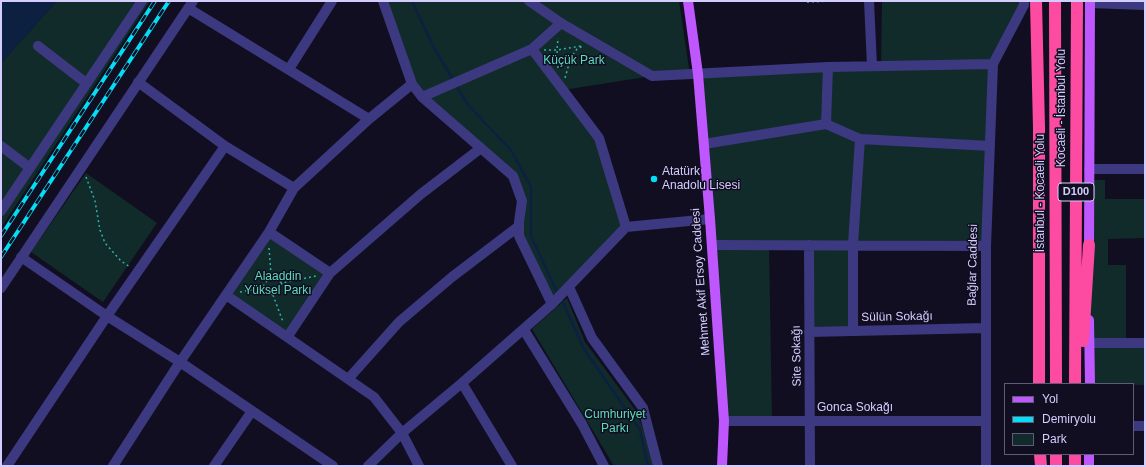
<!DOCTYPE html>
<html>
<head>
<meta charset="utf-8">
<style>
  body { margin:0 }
  #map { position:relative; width:1146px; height:467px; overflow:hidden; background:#110e21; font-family:Arial,sans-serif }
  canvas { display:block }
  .frame { position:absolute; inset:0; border:2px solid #d4cefe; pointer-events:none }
  .legend { position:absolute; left:1004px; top:383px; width:130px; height:72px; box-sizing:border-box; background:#110e21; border:1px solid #5f5b79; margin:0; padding:5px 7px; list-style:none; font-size:12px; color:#d4cefe }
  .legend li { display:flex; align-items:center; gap:8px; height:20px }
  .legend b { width:20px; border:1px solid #5f5b79 }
</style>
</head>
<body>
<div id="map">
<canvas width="1146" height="467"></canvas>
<div class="frame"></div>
<ul class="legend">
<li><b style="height:5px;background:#be57fd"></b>Yol</li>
<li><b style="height:5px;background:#03def6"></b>Demiryolu</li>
<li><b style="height:11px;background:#112b2a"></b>Park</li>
</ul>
</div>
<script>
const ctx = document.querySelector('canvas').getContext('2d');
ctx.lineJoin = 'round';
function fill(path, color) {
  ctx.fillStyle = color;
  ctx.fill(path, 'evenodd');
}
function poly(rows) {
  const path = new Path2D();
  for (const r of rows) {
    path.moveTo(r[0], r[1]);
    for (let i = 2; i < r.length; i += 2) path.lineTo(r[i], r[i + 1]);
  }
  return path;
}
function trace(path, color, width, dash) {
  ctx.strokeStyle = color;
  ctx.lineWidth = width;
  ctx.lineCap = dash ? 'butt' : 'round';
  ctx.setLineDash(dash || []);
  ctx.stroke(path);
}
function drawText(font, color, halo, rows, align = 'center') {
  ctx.font = font + ' Arial,sans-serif';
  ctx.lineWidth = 3;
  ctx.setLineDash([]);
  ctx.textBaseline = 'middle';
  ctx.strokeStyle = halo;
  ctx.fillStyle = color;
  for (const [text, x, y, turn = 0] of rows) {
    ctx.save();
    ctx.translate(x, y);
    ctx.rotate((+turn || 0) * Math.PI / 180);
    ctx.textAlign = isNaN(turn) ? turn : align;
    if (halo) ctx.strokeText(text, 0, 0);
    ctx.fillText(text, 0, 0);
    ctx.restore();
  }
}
fill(poly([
  [57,1,150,1,1,228,1,63],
  [383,1,679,1,690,75,652,76,563,90,599,138,626,227,552,304,519,236,522,201,513,176,422,97],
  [882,1,1024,1,993,64,986,246,853,244,853,331,809,332,809,245,769,245,772,421,724,421,698,74,881,66],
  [86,173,157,223,103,302,31,252],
  [1089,180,1105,180,1105,199,1145,199,1145,238,1108,239,1108,265,1126,265,1126,343,1145,343,1145,385,1090,384],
  [269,232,330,273,288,336,226,295],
  [567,298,585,342,636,411,644,431,653,466,614,466,532,329]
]), '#112b2a');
fill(poly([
  [1,1,57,1,1,63]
]), '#0c2042');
trace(poly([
  [412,1,433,46,453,80],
  [456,85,468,105,511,150,531,187,531,236,558,294],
  [561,298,584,349,640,430,648,466]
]), '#0c2042', 2.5);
trace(poly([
  [807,2,834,1],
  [544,50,557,50,581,46],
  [558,68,557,50,558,38],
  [565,78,571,57,577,49,583,46],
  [86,177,95,201,100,230,105,243,121,261,130,267],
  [269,248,271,274],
  [282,283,273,295,262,288,271,275,282,283,316,276],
  [240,292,262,288],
  [273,295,283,322]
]), '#2fb1a9', 1.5, [2, 3]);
trace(poly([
  [383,1,412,84,422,97,513,176,522,201,519,222,519,236,552,304],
  [529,1,561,23,652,76,828,67,993,64],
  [869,1,872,66],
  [1090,3,1145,5],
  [188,8,369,119],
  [38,46,86,83],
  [532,49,599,138,626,227],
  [289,69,332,1],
  [138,82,225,146,294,188],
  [422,97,532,49,561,23],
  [826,124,828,67],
  [704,144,826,124,860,139],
  [1,146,30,168],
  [1089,169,1145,169],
  [1,211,142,1],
  [269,232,330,273],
  [712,245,986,246],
  [809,245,810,466],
  [21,257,107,316,180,362,333,466],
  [569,287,592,338,643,408,658,466],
  [1,288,193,1],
  [226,295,374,397,402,433,419,466],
  [524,330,582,424,604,466],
  [853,331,853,244,860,139,990,146],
  [809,332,985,328],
  [288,336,330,273,421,194,481,148],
  [1090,343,1145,343],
  [349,378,399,322,452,277,519,226],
  [462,383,512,466],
  [724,421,985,421],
  [1133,426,1145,426],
  [7,466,107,316,225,146],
  [113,466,180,362,269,232,294,188,369,119,412,84],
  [214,466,252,411],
  [368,466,402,433,462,383,552,304,626,227,710,219],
  [986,466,986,246,993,64,1024,5,1024,1]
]), '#3c3980', 10);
trace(poly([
  [688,1,698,74,710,219,724,421,722,466],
  [1089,252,1090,1],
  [1089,320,1090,384],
  [1089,466,1089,454]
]), '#be57fd', 10);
trace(poly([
  [1036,1,1039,128,1039,384],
  [1055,1,1056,384],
  [1083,341,1089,245],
  [1075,384,1077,1],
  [1040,454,1041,466],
  [1056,454,1056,466],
  [1075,466,1075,454]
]), '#fd4ba1', 12);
const rail = poly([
  [1,236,155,1],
  [1,257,169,1]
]);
trace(rail, '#03def6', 4);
trace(rail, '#110e21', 2.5, [8]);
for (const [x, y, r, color] of [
  [654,179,4,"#03def6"]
]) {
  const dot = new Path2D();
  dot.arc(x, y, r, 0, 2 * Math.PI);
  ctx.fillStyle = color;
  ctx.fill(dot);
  trace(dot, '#110e21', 1.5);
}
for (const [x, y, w] of [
  [1076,192,36]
]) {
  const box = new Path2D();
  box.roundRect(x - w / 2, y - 9, w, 18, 3);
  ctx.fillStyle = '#110e21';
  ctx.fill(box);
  trace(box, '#d4cefe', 1);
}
drawText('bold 11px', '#d4cefe', null, [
  ["D100",1076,192]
]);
drawText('12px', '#5cddbc', '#110e21', [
  ["Küçük Park",574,61],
  ["Alaaddin",278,277],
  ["Yüksel Parkı",278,291],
  ["Cumhuriyet",615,415],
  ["Parkı",615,429]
]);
drawText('12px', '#d4cefe', '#110e21', [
  ["Kocaeli - İstanbul Yolu",1062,108,-90],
  ["İstanbul - Kocaeli Yolu",1041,193,-90],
  ["Bağlar Caddesi",973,265,-89],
  ["Mehmet Akif Ersoy Caddesi",701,282,-94],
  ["Sülün Sokağı",897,317,-1],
  ["Site Sokağı",797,356,-91],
  ["Gonca Sokağı",855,408]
]);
drawText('12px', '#d4cefe', '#110e21', [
  ["Atatürk",662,172],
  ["Anadolu Lisesi",662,186]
], 'left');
</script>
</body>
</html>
